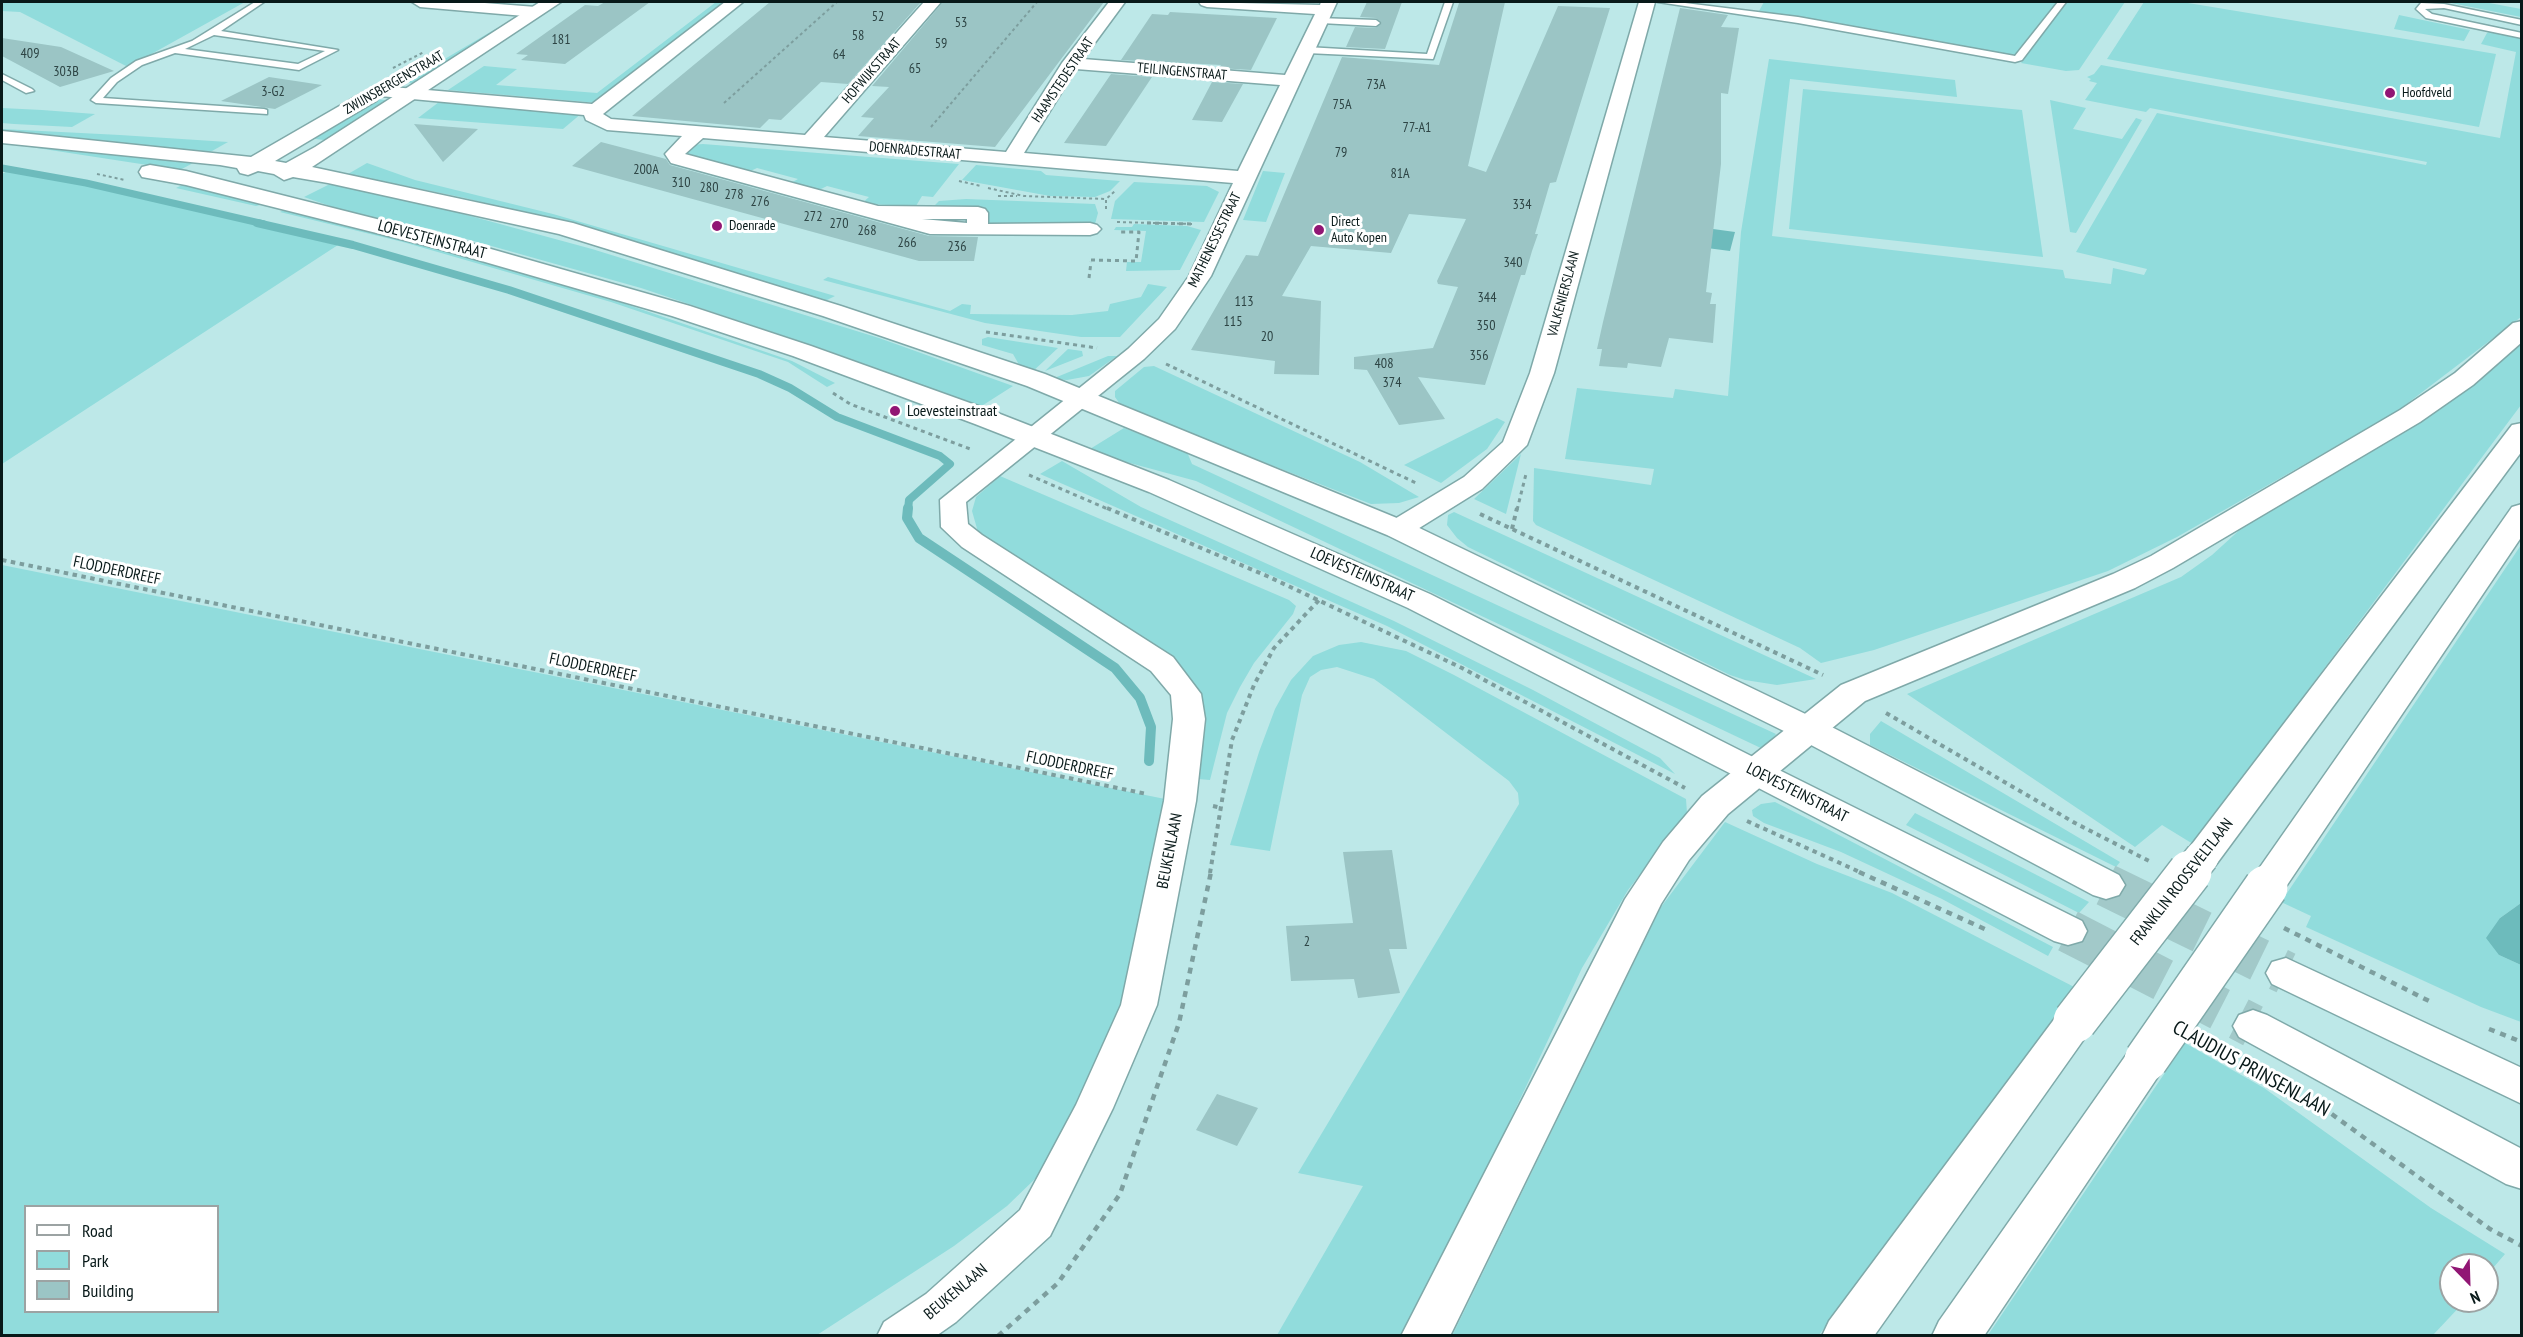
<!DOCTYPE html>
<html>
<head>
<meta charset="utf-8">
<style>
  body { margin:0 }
  #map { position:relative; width:2523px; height:1337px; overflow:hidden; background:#bde8e8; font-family:"PT Sans Narrow",sans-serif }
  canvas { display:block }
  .frame { position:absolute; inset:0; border:3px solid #081919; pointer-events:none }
  .legend { position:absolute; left:24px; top:1205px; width:195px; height:108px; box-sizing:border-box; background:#fff; border:2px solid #9ca3a3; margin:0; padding:8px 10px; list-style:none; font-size:18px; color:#081919 }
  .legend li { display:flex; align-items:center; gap:12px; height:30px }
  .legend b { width:30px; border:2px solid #9ca3a3 }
  .north { position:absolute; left:2439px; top:1253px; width:60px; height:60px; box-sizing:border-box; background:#fff; border:2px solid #9ca3a3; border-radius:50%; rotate:157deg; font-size:16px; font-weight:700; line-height:24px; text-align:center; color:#081919 }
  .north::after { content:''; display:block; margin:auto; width:21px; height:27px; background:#911674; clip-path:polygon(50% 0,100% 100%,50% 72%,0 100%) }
</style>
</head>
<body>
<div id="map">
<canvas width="2523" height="1337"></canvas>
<div class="frame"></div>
<ul class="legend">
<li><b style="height:8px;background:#fff"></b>Road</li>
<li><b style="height:16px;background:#91dcdc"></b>Park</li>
<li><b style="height:16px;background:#9bc5c5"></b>Building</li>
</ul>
<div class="north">N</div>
</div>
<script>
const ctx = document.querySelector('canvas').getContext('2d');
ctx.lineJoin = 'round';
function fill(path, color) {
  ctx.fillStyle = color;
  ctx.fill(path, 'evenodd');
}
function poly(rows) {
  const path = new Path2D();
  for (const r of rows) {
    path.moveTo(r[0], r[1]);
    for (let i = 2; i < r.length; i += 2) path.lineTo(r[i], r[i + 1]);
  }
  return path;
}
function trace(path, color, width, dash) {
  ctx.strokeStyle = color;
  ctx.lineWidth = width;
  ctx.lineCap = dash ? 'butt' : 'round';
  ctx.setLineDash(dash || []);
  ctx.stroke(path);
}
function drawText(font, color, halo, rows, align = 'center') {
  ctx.font = font + ' "PT Sans Narrow",sans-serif';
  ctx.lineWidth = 6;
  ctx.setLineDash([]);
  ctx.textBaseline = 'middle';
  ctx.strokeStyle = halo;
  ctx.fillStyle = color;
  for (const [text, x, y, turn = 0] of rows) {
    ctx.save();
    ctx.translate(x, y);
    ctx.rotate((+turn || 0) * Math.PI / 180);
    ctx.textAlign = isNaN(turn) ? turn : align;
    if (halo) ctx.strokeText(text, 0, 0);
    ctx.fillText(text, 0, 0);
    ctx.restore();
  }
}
fill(poly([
  [2,2,245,2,128,67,20,12,2,11],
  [716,2,727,3,598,103,448,90,484,66,517,69,496,85,597,93],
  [1764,2,2057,2,2015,56,1759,11],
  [2067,2,2125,2,2079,70,2066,71,2021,63],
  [2144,2,2182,2,2496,54,2479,127,2107,59],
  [2446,2,2484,2,2521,9,2521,17],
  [2399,15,2470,30,2464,41,2394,29],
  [497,28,506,29,414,84,406,82],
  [2491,31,2521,38,2521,317,2396,412,2177,537,2108,571,1874,650,1821,663,1800,648,1536,525,1533,521,1534,468,1651,485,1654,469,1565,459,1577,388,1673,398,1675,389,1728,396,1741,232,1769,59,1955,80,1957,97,1790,79,1772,236,2063,270,2065,278,2111,284,2113,268,2144,275,2147,269,2076,252,2157,113,2426,165,2427,162,2150,108,2146,112,2085,100,2097,83,2089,81,2091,79,2087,77,2094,74,2101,65,2500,138,2516,52,2481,44,2487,33],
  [1803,89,2022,110,2043,257,1789,229],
  [377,99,390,101,331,141,308,138],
  [2050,100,2086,108,2073,129,2122,139,2136,118,2142,120,2076,233,2070,232],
  [439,102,582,113,563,129,418,118],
  [2,108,42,110,95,114,72,127,14,124,2,123],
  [2,129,120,135,228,142,205,155,2,135],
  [31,143,195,162,180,170,24,146],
  [703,144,959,164,933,197,922,196,916,206,861,204,869,197,827,186,815,192,787,185,798,179,757,168,744,174,684,158,683,152,691,145],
  [367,163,415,180,553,214,835,296,825,301,594,232,465,198,348,174],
  [976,165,1041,171,1046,175,1120,181,1110,191,1095,197,1050,196,962,180],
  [11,169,161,198,341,243,2,464,2,174],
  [1263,171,1285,173,1266,222,1243,220],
  [1134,182,1207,186,1219,192,1204,222,1111,219,1115,201],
  [330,184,441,208,592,249,879,338,1013,386,980,407,826,350,641,288,431,229,359,216,304,197],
  [182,185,268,203,256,206,176,188],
  [966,199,1095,204,1098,213,1095,224,984,227,967,208,933,207,939,201],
  [286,209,408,240,614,300,792,361,835,383,827,387,788,362,611,302,403,242,280,212],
  [1134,224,1187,226,1201,230,1180,270,1126,271,1127,262,1141,262,1146,231,1114,230,1116,227,1132,227],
  [828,277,950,311,962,304,971,305,970,314,1072,315,1108,311,1110,304,1141,297,1148,284,1167,287,1120,337,1081,337,985,323,823,280],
  [988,337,1058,348,1031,373,1022,370,1013,354,982,345,982,339],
  [2521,340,2521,405,2193,844,2162,825,2135,847,1907,694,2181,577,2212,555,2245,525],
  [1068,349,1082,351,1083,356,1045,371],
  [1108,356,1117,356,1089,376,1067,380,1052,379],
  [1154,366,1360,462,1419,497,1399,503,1371,504,1122,407,1115,397,1115,391,1144,367],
  [1497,418,1505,422,1487,449,1441,483,1404,465],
  [1124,428,1187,452,1192,464,1776,734,1765,750,1196,481,1093,453,1090,449],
  [1521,454,1506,514,1474,499],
  [1062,461,1141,507,1394,621,1533,690,1660,758,1675,774,1387,626,1040,474],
  [1000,476,1289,600,1296,606,1293,614,1254,663,1240,687,1227,713,1210,780,1198,779,1206,723,1194,691,1169,656,978,532,972,511,976,497],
  [1454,512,1816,679,1777,685,1745,680,1730,675,1468,547,1457,538,1447,525,1448,515],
  [2521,545,2521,903,2500,918,2499,955,2521,965,2521,1022,2481,1007,2306,927,2311,916,2281,902],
  [2,565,1180,802,1134,999,1061,1147,1036,1178,1007,1206,954,1246,817,1335,2,1335],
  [26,1206,218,1206,218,1312,26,1312],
  [1361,642,1406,651,1454,675,1686,799,1687,813,1628,890,1582,968,1454,1239,1403,1335,1277,1335,1363,1186,1298,1173,1519,804,1518,793,1509,781,1395,694,1374,679,1337,667,1321,670,1310,677,1302,695,1270,851,1230,845,1259,752,1275,709,1291,680,1313,656,1339,645],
  [1881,721,2120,862,2116,867,1870,745,1870,734],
  [1775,802,1816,823,2053,947,2048,956,1942,899,1841,852,1764,823,1753,816,1752,810,1761,804],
  [1915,813,2025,869,2089,902,2079,913,1906,825],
  [1725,822,1817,864,1892,893,2080,990,1819,1335,1452,1336,1661,907],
  [2185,1043,2264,1088,2431,1208,2505,1254,2487,1275,2487,1265,2451,1265,2451,1301,2465,1301,2433,1335,1988,1335]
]), '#91dcdc');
fill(poly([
  [1713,229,1735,232,1730,251,1707,248],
  [2521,903,2521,965,2499,955,2486,938,2500,918]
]), '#6dbbbc');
trace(poly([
  [2,168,86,183,264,224]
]), '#6dbbbc', 7);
trace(poly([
  [257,223,353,245,509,290,759,374,790,388,837,417,940,456,950,464,909,500,908,510]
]), '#6dbbbc', 8);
trace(poly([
  [908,508,907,518,919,538,1115,668,1140,698,1151,727,1149,761]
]), '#6dbbbc', 10);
fill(poly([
  [605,2,650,2,565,64,521,60,528,55,516,54,585,5,598,6],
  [770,2,921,2,848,84,821,82,781,120,769,119,760,128,632,116],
  [943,2,1104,2,995,147,858,136,874,118,861,117,889,87,872,86],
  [1367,2,1402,2,1385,49,1346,47,1355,27,1376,28,1382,23,1376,18,1360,17],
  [1463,2,1505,2,1468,166,1486,172,1558,6,1610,8,1556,182,1550,183,1535,234,1538,234,1532,251,1525,275,1521,275,1485,385,1418,377,1445,419,1399,425,1367,370,1354,369,1354,357,1433,348,1458,287,1438,284,1437,281,1466,219,1409,214,1391,253,1311,246,1282,296,1321,301,1319,375,1274,374,1275,361,1191,350,1246,255,1258,256,1342,57,1439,65,1459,3],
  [1680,8,1728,15,1721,27,1739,28,1728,94,1721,93,1721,164,1706,292,1712,293,1710,304,1716,304,1713,343,1669,338,1661,367,1628,363,1627,368,1599,366,1602,349,1597,349,1603,322],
  [1170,12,1277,18,1251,70,1219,68,1221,65,1121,60,1152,14,1168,15],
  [2,38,61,47,114,71,60,87,2,56],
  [1111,74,1152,77,1106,146,1064,143],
  [269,77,322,85,275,109,221,101],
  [1212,82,1243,84,1222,122,1192,120],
  [414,124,478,129,443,162],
  [601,142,666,159,670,165,929,236,978,237,974,261,919,261,572,166],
  [1392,850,1407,949,1389,949,1400,993,1358,998,1354,979,1291,981,1286,926,1353,923,1343,852],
  [1217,1094,1258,1108,1237,1146,1196,1130]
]), '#9bc5c5');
trace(poly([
  [2106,885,2286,973],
  [2068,931,2253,1026]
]), '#a2c9c9', 43, [43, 21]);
const service = poly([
  [255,2,264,2,221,31,338,50,299,70,175,53,142,65,117,82,103,98,264,109,267,110,267,114,96,103,91,100,111,78,136,61,192,41,255,2],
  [214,35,325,51,298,64,185,49,214,35],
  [1445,2,1453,2,1433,59,1307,53,1303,50,1307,47,1427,54,1445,2],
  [1658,2,1677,2,1798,17,2015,56,2058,2,2066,2,2022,60,2015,62,1798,23,1658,2],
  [2421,3,2444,4,2522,20,2522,25,2444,8,2425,9,2432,14,2522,33,2522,38,2426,18,2416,9,2421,3],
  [1318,18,1376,20,1380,23,1376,26,1321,23,1318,22,1318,18],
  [2,74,32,89,34,91,26,93,2,80,2,74]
]);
const minor = poly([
  [412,2,472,2,536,7,544,12,536,17,420,7,412,2],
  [725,2,743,2,603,114,611,119,805,135,924,2,941,2,824,137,1006,152,1062,63,1109,2,1125,2,1083,59,1285,75,1315,14,1207,7,1201,5,1199,2,1320,5,1321,2,1337,2,1211,276,1175,329,1144,359,966,502,968,524,982,535,1173,657,1201,694,1205,719,1196,801,1157,1005,1113,1108,1050,1236,956,1322,936,1336,877,1336,884,1322,926,1294,1020,1210,1076,1105,1121,1005,1164,801,1173,719,1171,695,1151,671,962,547,941,527,940,500,1128,349,1159,319,1189,276,1233,183,703,138,685,154,878,206,978,207,985,209,988,213,988,224,1090,223,1097,225,1101,229,1097,233,1090,235,930,234,671,163,665,154,682,136,607,130,586,120,584,115,380,96,371,91,380,86,592,104,725,2],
  [1076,69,1280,85,1238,171,1024,153,1076,69],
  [922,219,967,219,967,223,922,219],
  [1639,2,1655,2,1554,373,1527,445,1482,489,1408,535,1398,537,1388,535,1384,529,1388,523,1464,477,1503,442,1530,373,1639,2]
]);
const tertiary = poly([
  [540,2,561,2,312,167,573,223,841,306,1045,374,1409,523,1820,721,1825,729,1820,737,1808,740,1796,737,1387,535,1027,386,823,316,559,234,328,183,293,177,284,180,274,174,258,171,248,175,240,173,237,168,220,165,2,143,2,131,251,157,362,93,376,93,379,97,376,101,275,161,286,163,315,147,540,2],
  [150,165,186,171,456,239,690,306,811,346,995,412,1169,480,1430,594,1767,764,1773,772,1767,780,1755,784,1743,780,1408,608,1149,492,975,424,793,356,672,316,440,249,186,185,142,177,139,172,142,167,150,165]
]);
const secondary = poly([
  [1808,718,1820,721,2119,875,2125,885,2119,895,2106,899,2093,895,1796,737,1791,729,1796,721,1808,718],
  [1755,760,1767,764,2082,921,2087,931,2082,941,2068,945,2054,941,1743,780,1737,772,1743,764,1755,760],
  [2286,958,2522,1068,2522,1104,2272,984,2266,973,2272,962,2286,958],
  [2253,1010,2267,1015,2522,1149,2522,1189,2506,1184,2239,1037,2233,1026,2239,1015,2253,1010]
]);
const primary = poly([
  [2522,321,2522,342,2473,385,2420,422,2173,568,2135,588,1865,701,1728,814,1689,860,1661,904,1450,1336,1401,1336,1625,899,1663,842,1702,796,1841,685,2113,574,2151,556,2400,410,2455,373,2513,323,2522,321],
  [2522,423,2522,451,2215,866,2202,870,2189,866,2183,857,2189,848,2512,425,2522,423],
  [2522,504,2522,536,2279,897,2266,901,2253,897,2247,887,2253,877,2512,507,2522,504],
  [2075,1005,2089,1010,2095,1021,2089,1032,1874,1336,1822,1336,1829,1321,2061,1010,2075,1005],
  [2146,1043,2161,1048,2167,1060,2161,1072,1984,1336,1932,1336,1939,1321,2131,1048,2146,1043]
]);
trace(service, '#7fa9a9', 3);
trace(minor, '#7fa9a9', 3);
trace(tertiary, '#7fa9a9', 3);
trace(secondary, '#7fa9a9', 3);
trace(primary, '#7fa9a9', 3);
trace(poly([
  [393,68,424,52],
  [724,103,837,2],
  [931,127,1037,2],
  [97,174,125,180],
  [959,181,981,186],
  [988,188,1024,196,1106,199],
  [998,196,1017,196],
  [1106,209,1106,199,1115,191],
  [1117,222,1193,224]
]), '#7d9e9e', 2, [3, 3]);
trace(poly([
  [1147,223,1193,224],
  [1091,260,1136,261,1139,232,1118,232],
  [1089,278,1091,262],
  [986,332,1097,348],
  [1166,364,1416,483],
  [833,393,850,404,973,450],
  [1029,475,1110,510],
  [1517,510,1526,474]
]), '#7d9e9e', 3, [4, 4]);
trace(poly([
  [1107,508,1267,576,1462,668,1685,788],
  [1480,514,1823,675],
  [1512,529,1517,508],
  [2,560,1147,794],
  [1886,713,2075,823,2149,861],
  [1213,806,1222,808],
  [1747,821,1862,873],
  [1210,873,1232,740,1254,685,1274,648,1319,600]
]), '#7d9e9e', 4, [4.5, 4.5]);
trace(poly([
  [1859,872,1989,931],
  [2284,928,2433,1003],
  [2489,1029,2522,1042],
  [2207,1043,2229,1055],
  [2322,1107,2490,1229,2522,1246],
  [998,1336,1058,1283,1120,1194,1179,1023,1211,872]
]), '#7d9e9e', 4.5, [6, 6]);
fill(service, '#fff');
fill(minor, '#fff');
fill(tertiary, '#fff');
fill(secondary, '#fff');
fill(primary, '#fff');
const primaryBridgeFar1 = poly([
  [2189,873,2202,857]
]);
const primaryBridge = poly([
  [2075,1021,2190,872],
  [2146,1060,2266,887]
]);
trace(primaryBridgeFar1, '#7fa9a9', 36, []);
trace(primaryBridge, '#7fa9a9', 46, []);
trace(primaryBridgeFar1, '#fff', 33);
trace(primaryBridge, '#fff', 43);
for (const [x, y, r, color] of [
  [2390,93,6,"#911674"],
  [717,226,6,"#911674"],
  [1319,230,6,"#911674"],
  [895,411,6,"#911674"]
]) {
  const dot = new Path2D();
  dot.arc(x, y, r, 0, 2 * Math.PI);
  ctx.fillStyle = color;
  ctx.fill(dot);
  trace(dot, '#fff', 2);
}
drawText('14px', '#2d4444', null, [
  ["52",878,17],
  ["53",961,23],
  ["58",858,36],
  ["181",561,40],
  ["59",941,44],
  ["409",30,54],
  ["64",839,55],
  ["65",915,69],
  ["303B",66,72],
  ["73A",1376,85],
  ["3-G2",273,92],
  ["75A",1342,105],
  ["77-A1",1417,128],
  ["79",1341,153],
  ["200A",646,170],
  ["81A",1400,174],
  ["310",681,183],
  ["280",709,188],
  ["278",734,195],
  ["276",760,202],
  ["334",1522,205],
  ["272",813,217],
  ["270",839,224],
  ["268",867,231],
  ["266",907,243],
  ["236",957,247],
  ["340",1513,263],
  ["344",1487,298],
  ["113",1244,302],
  ["115",1233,322],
  ["350",1486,326],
  ["20",1267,337],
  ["356",1479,356],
  ["408",1384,364],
  ["374",1392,383],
  ["2",1307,942]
]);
drawText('14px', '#081919', '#fff', [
  ["HOFWIJKSTRAAT",872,71,-49],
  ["TEILINGENSTRAAT",1182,72,5],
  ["HAAMSTEDESTRAAT",1063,80,-56],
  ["ZWIJNSBERGENSTRAAT",394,83,-30],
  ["DOENRADESTRAAT",915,151,5],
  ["MATHENESSESTRAAT",1215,240,-64],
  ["VALKENIERSLAAN",1564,294,-75]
]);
drawText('14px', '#081919', '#fff', [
  ["Hoofdveld",2402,93],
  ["Direct",1331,222],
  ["Auto Kopen",1331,238],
  ["Doenrade",729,226]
], 'left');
drawText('16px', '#081919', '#fff', [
  ["LOEVESTEINSTRAAT",432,240,15],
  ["FLODDERDREEF",117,571,12],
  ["LOEVESTEINSTRAAT",1362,575,24],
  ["FLODDERDREEF",593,668,12],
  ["FLODDERDREEF",1070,766,12],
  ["LOEVESTEINSTRAAT",1797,793,27],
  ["BEUKENLAAN",1170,851,-79],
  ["FRANKLIN ROOSEVELTLAAN",2182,882,-52],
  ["BEUKENLAAN",956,1292,-40]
]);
drawText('16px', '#081919', '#fff', [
  ["Loevesteinstraat",907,411]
], 'left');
drawText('20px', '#081919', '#fff', [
  ["CLAUDIUS PRINSENLAAN",2251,1069,29]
]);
</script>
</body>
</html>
